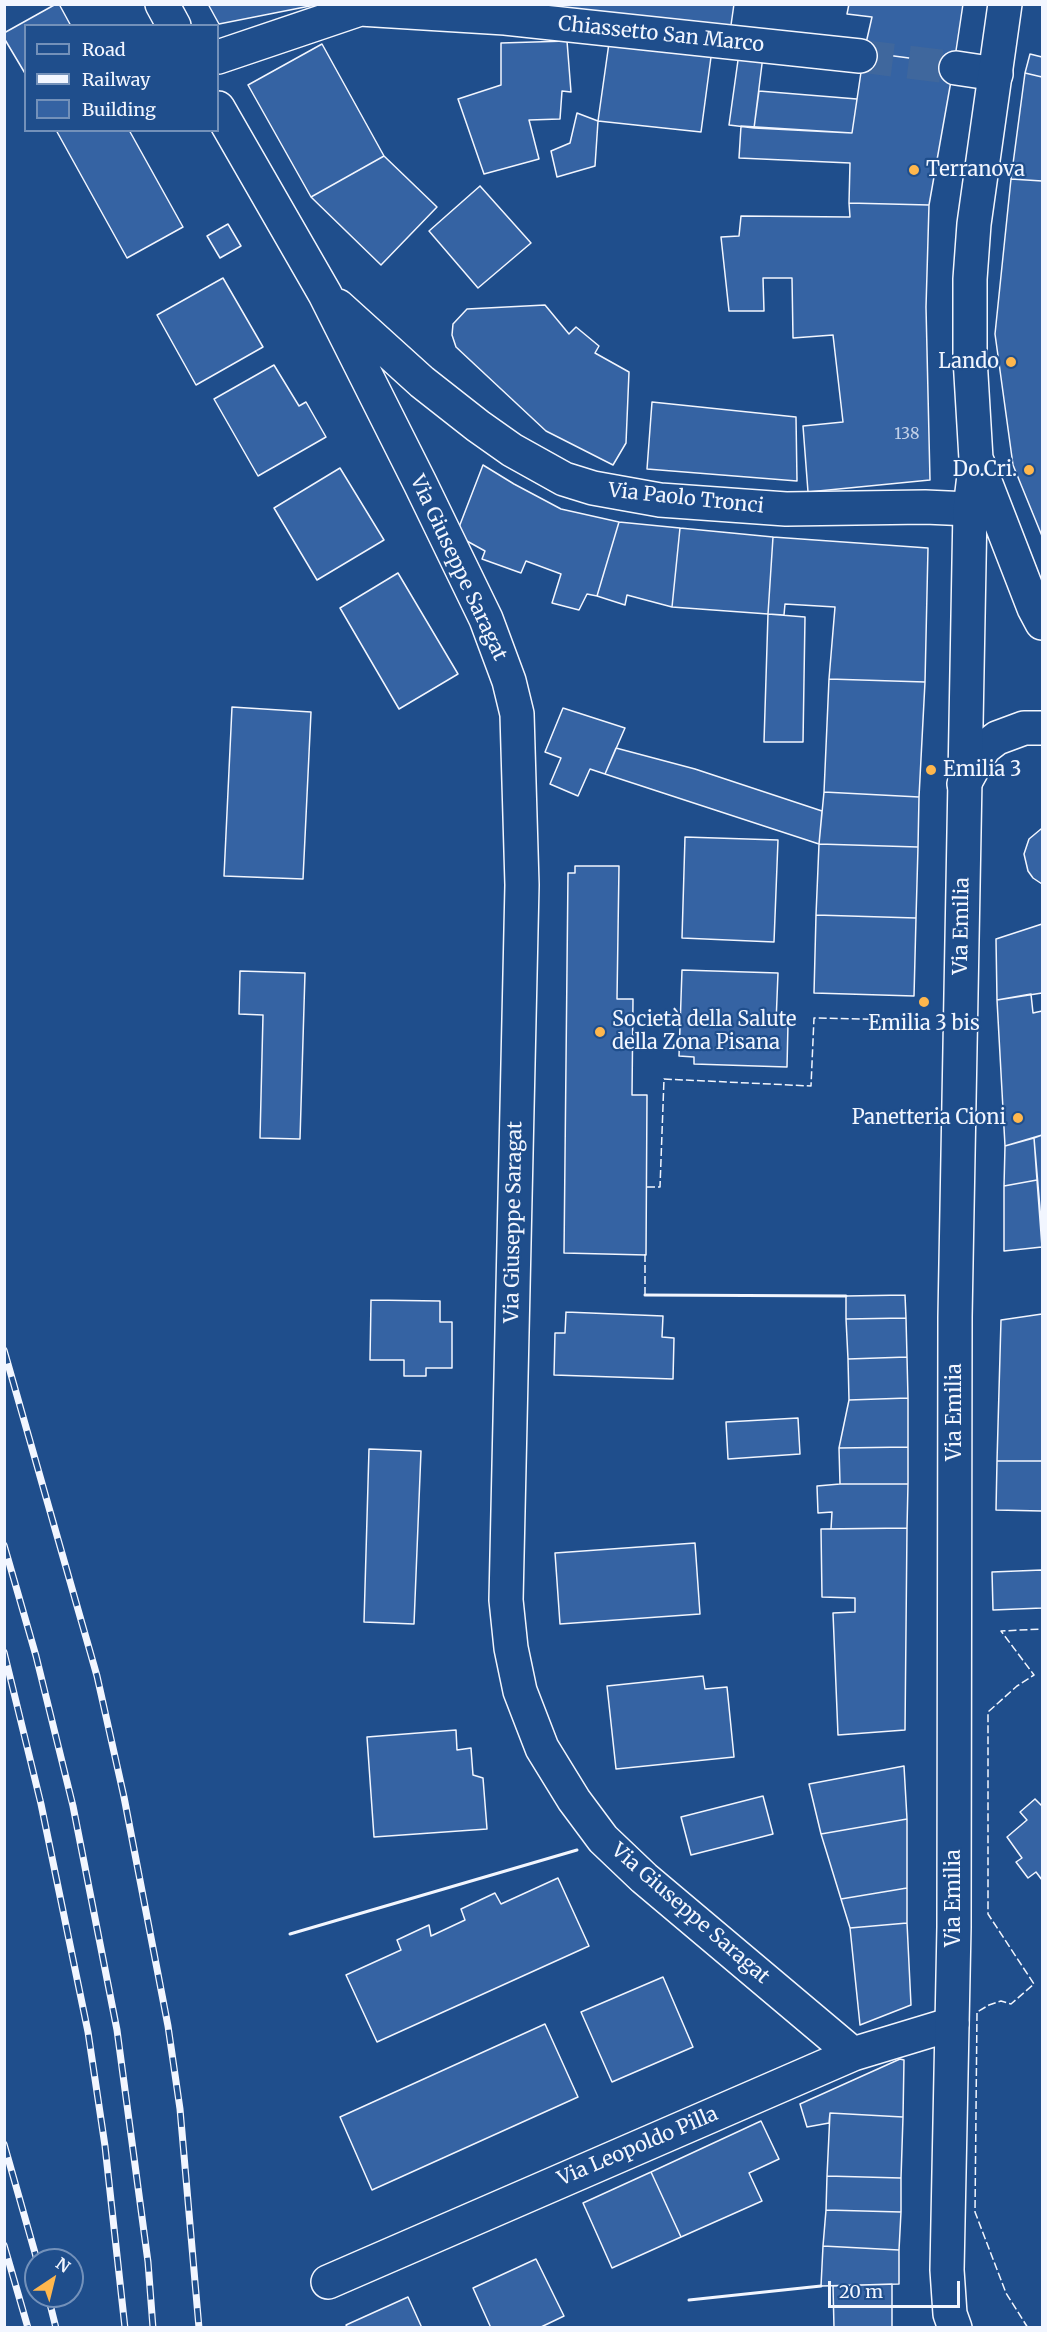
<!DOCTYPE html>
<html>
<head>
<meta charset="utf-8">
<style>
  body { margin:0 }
  #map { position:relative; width:1047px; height:2332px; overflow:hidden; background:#1f4e8c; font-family:Merriweather,serif }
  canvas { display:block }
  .frame { position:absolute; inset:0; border:6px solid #f2f6ff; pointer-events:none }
  .legend { position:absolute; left:24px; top:24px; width:195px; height:108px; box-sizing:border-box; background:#1f4e8c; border:2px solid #7391ba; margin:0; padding:8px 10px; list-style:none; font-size:18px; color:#f2f6ff }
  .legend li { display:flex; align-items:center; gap:12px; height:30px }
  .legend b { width:30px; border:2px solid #7391ba }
  .north { position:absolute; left:24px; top:2248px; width:60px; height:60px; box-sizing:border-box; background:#1f4e8c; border:2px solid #7391ba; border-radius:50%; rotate:35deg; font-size:16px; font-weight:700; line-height:24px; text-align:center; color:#f2f6ff }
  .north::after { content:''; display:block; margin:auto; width:21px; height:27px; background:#ffb74d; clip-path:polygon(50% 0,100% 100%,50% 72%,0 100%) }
  .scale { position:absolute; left:828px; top:2281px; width:132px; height:27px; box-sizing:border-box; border:3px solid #f2f6ff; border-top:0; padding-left:8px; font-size:18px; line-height:21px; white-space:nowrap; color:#f2f6ff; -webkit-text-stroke:4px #1f4e8c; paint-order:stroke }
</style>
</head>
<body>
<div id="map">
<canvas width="1047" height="2332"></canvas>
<div class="frame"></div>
<ul class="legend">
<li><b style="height:8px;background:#1f4e8c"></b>Road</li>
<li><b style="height:8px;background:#f2f6ff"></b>Railway</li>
<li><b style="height:16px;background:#3563a3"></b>Building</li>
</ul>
<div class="north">N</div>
<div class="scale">20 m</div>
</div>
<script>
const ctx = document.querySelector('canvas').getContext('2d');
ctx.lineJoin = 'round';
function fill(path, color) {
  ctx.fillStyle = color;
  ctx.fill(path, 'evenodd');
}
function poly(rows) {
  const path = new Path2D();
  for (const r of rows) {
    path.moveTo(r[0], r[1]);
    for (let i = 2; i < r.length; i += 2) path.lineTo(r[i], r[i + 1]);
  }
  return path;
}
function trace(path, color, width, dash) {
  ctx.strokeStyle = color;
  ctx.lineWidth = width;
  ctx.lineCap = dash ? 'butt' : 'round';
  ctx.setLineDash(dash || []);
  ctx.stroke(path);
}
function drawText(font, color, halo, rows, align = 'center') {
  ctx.font = font + ' Merriweather,serif';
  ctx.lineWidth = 4.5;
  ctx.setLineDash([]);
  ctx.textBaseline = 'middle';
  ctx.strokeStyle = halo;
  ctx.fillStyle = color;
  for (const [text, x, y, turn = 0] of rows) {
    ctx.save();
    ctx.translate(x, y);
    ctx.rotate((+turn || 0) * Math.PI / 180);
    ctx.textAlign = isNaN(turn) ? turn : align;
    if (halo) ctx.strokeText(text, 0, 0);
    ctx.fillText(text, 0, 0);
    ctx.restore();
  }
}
const building = poly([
  [56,4,59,4,71,26,26,26,26,75,4,38,4,33,56,4],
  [208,4,314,4,315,5,219,24,208,4],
  [539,4,734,4,729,39,539,8,539,4],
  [849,4,963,4,954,64,864,52,872,17,847,14,849,4],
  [567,41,571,92,562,91,560,119,529,120,539,159,484,174,458,99,501,85,501,43,567,41],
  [609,43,711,57,701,132,598,121,609,43],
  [322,44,384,156,311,197,248,85,322,44],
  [864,52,954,64,929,205,849,203,850,163,739,158,741,126,852,133,864,52],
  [739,53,763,56,754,128,729,125,739,53],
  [1030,54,1042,57,1042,77,1025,73,1030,54],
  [1025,73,1042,77,1042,181,1011,179,1025,73],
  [759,91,857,99,852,133,754,128,759,91],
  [577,113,598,121,595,166,557,177,551,151,570,143,577,113],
  [56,130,129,130,183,227,127,258,56,130],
  [384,156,437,207,381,265,311,197,384,156],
  [1011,179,1042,181,1042,536,1013,465,995,334,1011,179],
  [480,186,531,243,478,288,429,231,480,186],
  [849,203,929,205,926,307,930,480,808,492,803,426,843,422,833,335,793,338,792,278,763,278,764,311,729,311,721,237,739,236,741,216,850,217,849,203],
  [228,224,241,246,220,258,207,236,228,224],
  [223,278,263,347,196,385,157,315,223,278],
  [545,305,569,334,576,327,599,346,595,353,629,372,626,443,613,465,546,431,456,347,452,335,453,324,467,309,545,305],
  [274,365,299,406,306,402,326,437,258,476,214,399,274,365],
  [652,402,796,417,797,481,647,469,652,402],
  [483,465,514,484,561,509,619,522,597,596,587,594,579,610,552,603,561,574,526,561,521,573,482,559,485,551,456,535,483,465],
  [340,468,384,540,317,580,274,508,340,468],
  [619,522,680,528,672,607,627,595,625,605,597,596,619,522],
  [680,528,773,537,768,614,672,607,680,528],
  [773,537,928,548,925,682,829,679,835,607,785,604,784,615,768,614,773,537],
  [398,573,458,674,399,709,340,608,398,573],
  [768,614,805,617,803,742,764,742,768,614],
  [829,679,925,682,919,797,824,792,829,679],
  [232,707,311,712,303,879,224,876,232,707],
  [563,708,625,728,605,774,590,769,578,796,550,784,561,758,545,752,563,708],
  [616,748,695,769,822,811,819,844,605,774,616,748],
  [824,792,919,797,918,847,819,844,824,792],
  [1041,829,1042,829,1042,884,1033,878,1028,871,1024,854,1029,839,1041,829],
  [685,837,778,840,774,942,682,938,685,837],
  [819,844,918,847,916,918,816,915,819,844],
  [575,866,619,866,617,999,633,999,632,1095,647,1095,646,1255,564,1253,568,873,575,873,575,866],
  [816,915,916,918,914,996,814,993,816,915],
  [1042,924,1042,993,997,1000,996,939,1042,924],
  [682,970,778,973,776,1023,788,1024,787,1067,694,1064,694,1057,679,1056,682,970],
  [240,971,305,973,300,1139,260,1138,263,1015,239,1014,240,971],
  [1031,994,1033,1013,1042,1011,1042,1135,1005,1146,997,1000,1031,994],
  [1042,1135,1042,1232,1034,1138,1042,1135],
  [1034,1138,1037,1180,1004,1186,1005,1146,1034,1138],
  [1037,1180,1042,1247,1004,1251,1004,1186,1037,1180],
  [905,1295,906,1318,846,1319,846,1296,905,1295],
  [371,1300,440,1301,440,1322,452,1322,452,1368,426,1368,426,1376,404,1376,404,1360,370,1360,371,1300],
  [566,1312,663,1316,662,1337,674,1338,673,1379,554,1375,555,1333,565,1333,566,1312],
  [1042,1314,1042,1461,997,1461,1001,1320,1042,1314],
  [906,1318,907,1357,848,1359,846,1319,906,1318],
  [907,1357,908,1398,849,1400,848,1359,907,1357],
  [908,1398,908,1447,839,1448,849,1400,908,1398],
  [798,1418,800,1454,728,1459,726,1422,798,1418],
  [908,1447,908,1484,840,1484,839,1448,908,1447],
  [369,1449,421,1451,414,1624,364,1622,369,1449],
  [997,1461,1042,1461,1042,1511,996,1510,997,1461],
  [840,1484,908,1484,907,1528,831,1529,832,1512,818,1513,817,1486,840,1484],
  [907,1528,905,1730,838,1735,833,1613,855,1612,855,1598,822,1597,821,1529,907,1528],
  [695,1543,700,1614,560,1624,555,1553,695,1543],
  [1042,1570,1042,1608,993,1610,992,1572,1042,1570],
  [703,1676,705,1689,727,1687,734,1757,616,1769,607,1686,703,1676],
  [456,1730,457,1750,471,1748,473,1775,483,1778,487,1829,374,1837,367,1737,456,1730],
  [904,1766,907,1819,821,1834,809,1784,904,1766],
  [763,1796,773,1834,691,1855,681,1817,763,1796],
  [1035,1799,1042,1806,1042,1880,1036,1872,1028,1878,1016,1862,1022,1858,1007,1837,1027,1820,1020,1812,1035,1799],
  [907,1819,907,1888,841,1899,821,1834,907,1819],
  [558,1878,589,1946,377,2042,346,1975,401,1950,397,1940,429,1925,431,1936,465,1920,461,1909,495,1893,501,1904,558,1878],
  [907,1888,907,1923,850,1928,841,1899,907,1888],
  [907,1923,911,2005,860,2025,850,1928,907,1923],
  [663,1977,693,2047,612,2082,581,2012,663,1977],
  [545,2024,578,2097,372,2190,340,2117,545,2024],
  [900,2059,904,2060,903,2117,830,2113,829,2123,807,2127,800,2104,900,2059],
  [830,2113,903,2117,901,2178,827,2176,830,2113],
  [761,2121,779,2159,749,2173,762,2201,681,2237,651,2172,761,2121],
  [651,2172,681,2237,612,2268,583,2203,651,2172],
  [827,2176,901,2178,901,2212,826,2210,827,2176],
  [826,2210,901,2212,899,2250,823,2246,826,2210],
  [823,2246,899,2250,899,2284,821,2286,823,2246],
  [536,2259,564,2316,539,2328,491,2328,473,2288,536,2259],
  [892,2284,892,2328,834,2328,833,2286,892,2284],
  [408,2297,422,2328,348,2328,346,2325,408,2297]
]);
fill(building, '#3563a3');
trace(building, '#f2f6ff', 1.5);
trace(poly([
  [860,56,956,68]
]), '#3f679d', 33, [33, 16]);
const minor = poly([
  [162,4,174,26],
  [218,57,360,9,505,18,860,56],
  [956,68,996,74],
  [218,108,325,294,420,483,486,619,509,681,517,714,522,885,506,1600,511,1648,520,1691,542,1748,574,1800,603,1839,644,1878,853,2054],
  [338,306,422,382,478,426,512,450,564,479,593,488,660,500,786,509,925,507,970,509],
  [964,784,984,748,997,738,1024,728,1042,728],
  [328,2282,853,2054,952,2024]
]);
const major = poly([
  [977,461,1034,608,1042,623],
  [955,2328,950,2314,947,2270,954,1927,955,1317,970,509,976,459,970,358,970,279,974,224,1005,4]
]);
trace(minor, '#f2f6ff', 36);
trace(major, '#f2f6ff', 36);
trace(minor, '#1f4e8c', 33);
trace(major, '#1f4e8c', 33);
const rail = poly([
  [4,1350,97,1676,124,1797,168,2026,180,2109,199,2328],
  [4,1545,36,1656,73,1806,117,2030,148,2262,153,2328],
  [4,1652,41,1804,88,2032,105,2146,125,2328],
  [4,2144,37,2260],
  [4,2245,28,2328],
  [48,2296,56,2328]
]);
trace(rail, '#f2f6ff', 7);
trace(rail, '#1f4e8c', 4.5, [14]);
trace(poly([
  [647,1187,660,1187,664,1079,811,1086,814,1018,910,1020],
  [645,1295,645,1251],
  [1028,2328,1006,2293,975,2212,977,2012,989,2005,1001,2001,1011,2004,1034,1984,988,1914,988,1712,1017,1686,1034,1675,1001,1631,1042,1629]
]), '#f2f6ff', 1.5, [8, 3]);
trace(poly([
  [645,1295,846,1296],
  [290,1934,577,1850],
  [689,2300,821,2286]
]), '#f2f6ff', 3);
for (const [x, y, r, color] of [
  [914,170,6,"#ffb74d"],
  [1011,362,6,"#ffb74d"],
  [1029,470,6,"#ffb74d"],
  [931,770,6,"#ffb74d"],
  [924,1002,6,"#ffb74d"],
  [600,1032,6,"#ffb74d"],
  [1018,1118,6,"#ffb74d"]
]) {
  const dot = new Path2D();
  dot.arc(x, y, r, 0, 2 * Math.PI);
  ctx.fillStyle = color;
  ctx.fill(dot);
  trace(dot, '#1f4e8c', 2);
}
drawText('16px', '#c3d1e8', null, [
  ["138",907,434]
]);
drawText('20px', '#f2f6ff', '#1f4e8c', [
  ["Chiassetto San Marco",661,35,6],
  ["Via Paolo Tronci",686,499,6],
  ["Via Giuseppe Saragat",458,568,65],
  ["Via Emilia",962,926,-89],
  ["Via Giuseppe Saragat",514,1222,-89],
  ["Via Emilia",955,1412,-90],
  ["Via Emilia",954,1898,-90],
  ["Via Giuseppe Saragat",690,1914,41],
  ["Via Leopoldo Pilla",638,2147,-23]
]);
drawText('20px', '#f2f6ff', '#1f4e8c', [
  ["Terranova",926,170],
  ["Lando",999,362,"right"],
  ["Do.Cri.",1017,470,"right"],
  ["Emilia 3",943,770],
  ["Società della Salute",612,1020],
  ["della Zona Pisana",612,1043],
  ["Emilia 3 bis",924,1024,"center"],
  ["Panetteria Cioni",1006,1118,"right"]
], 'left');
</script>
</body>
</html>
